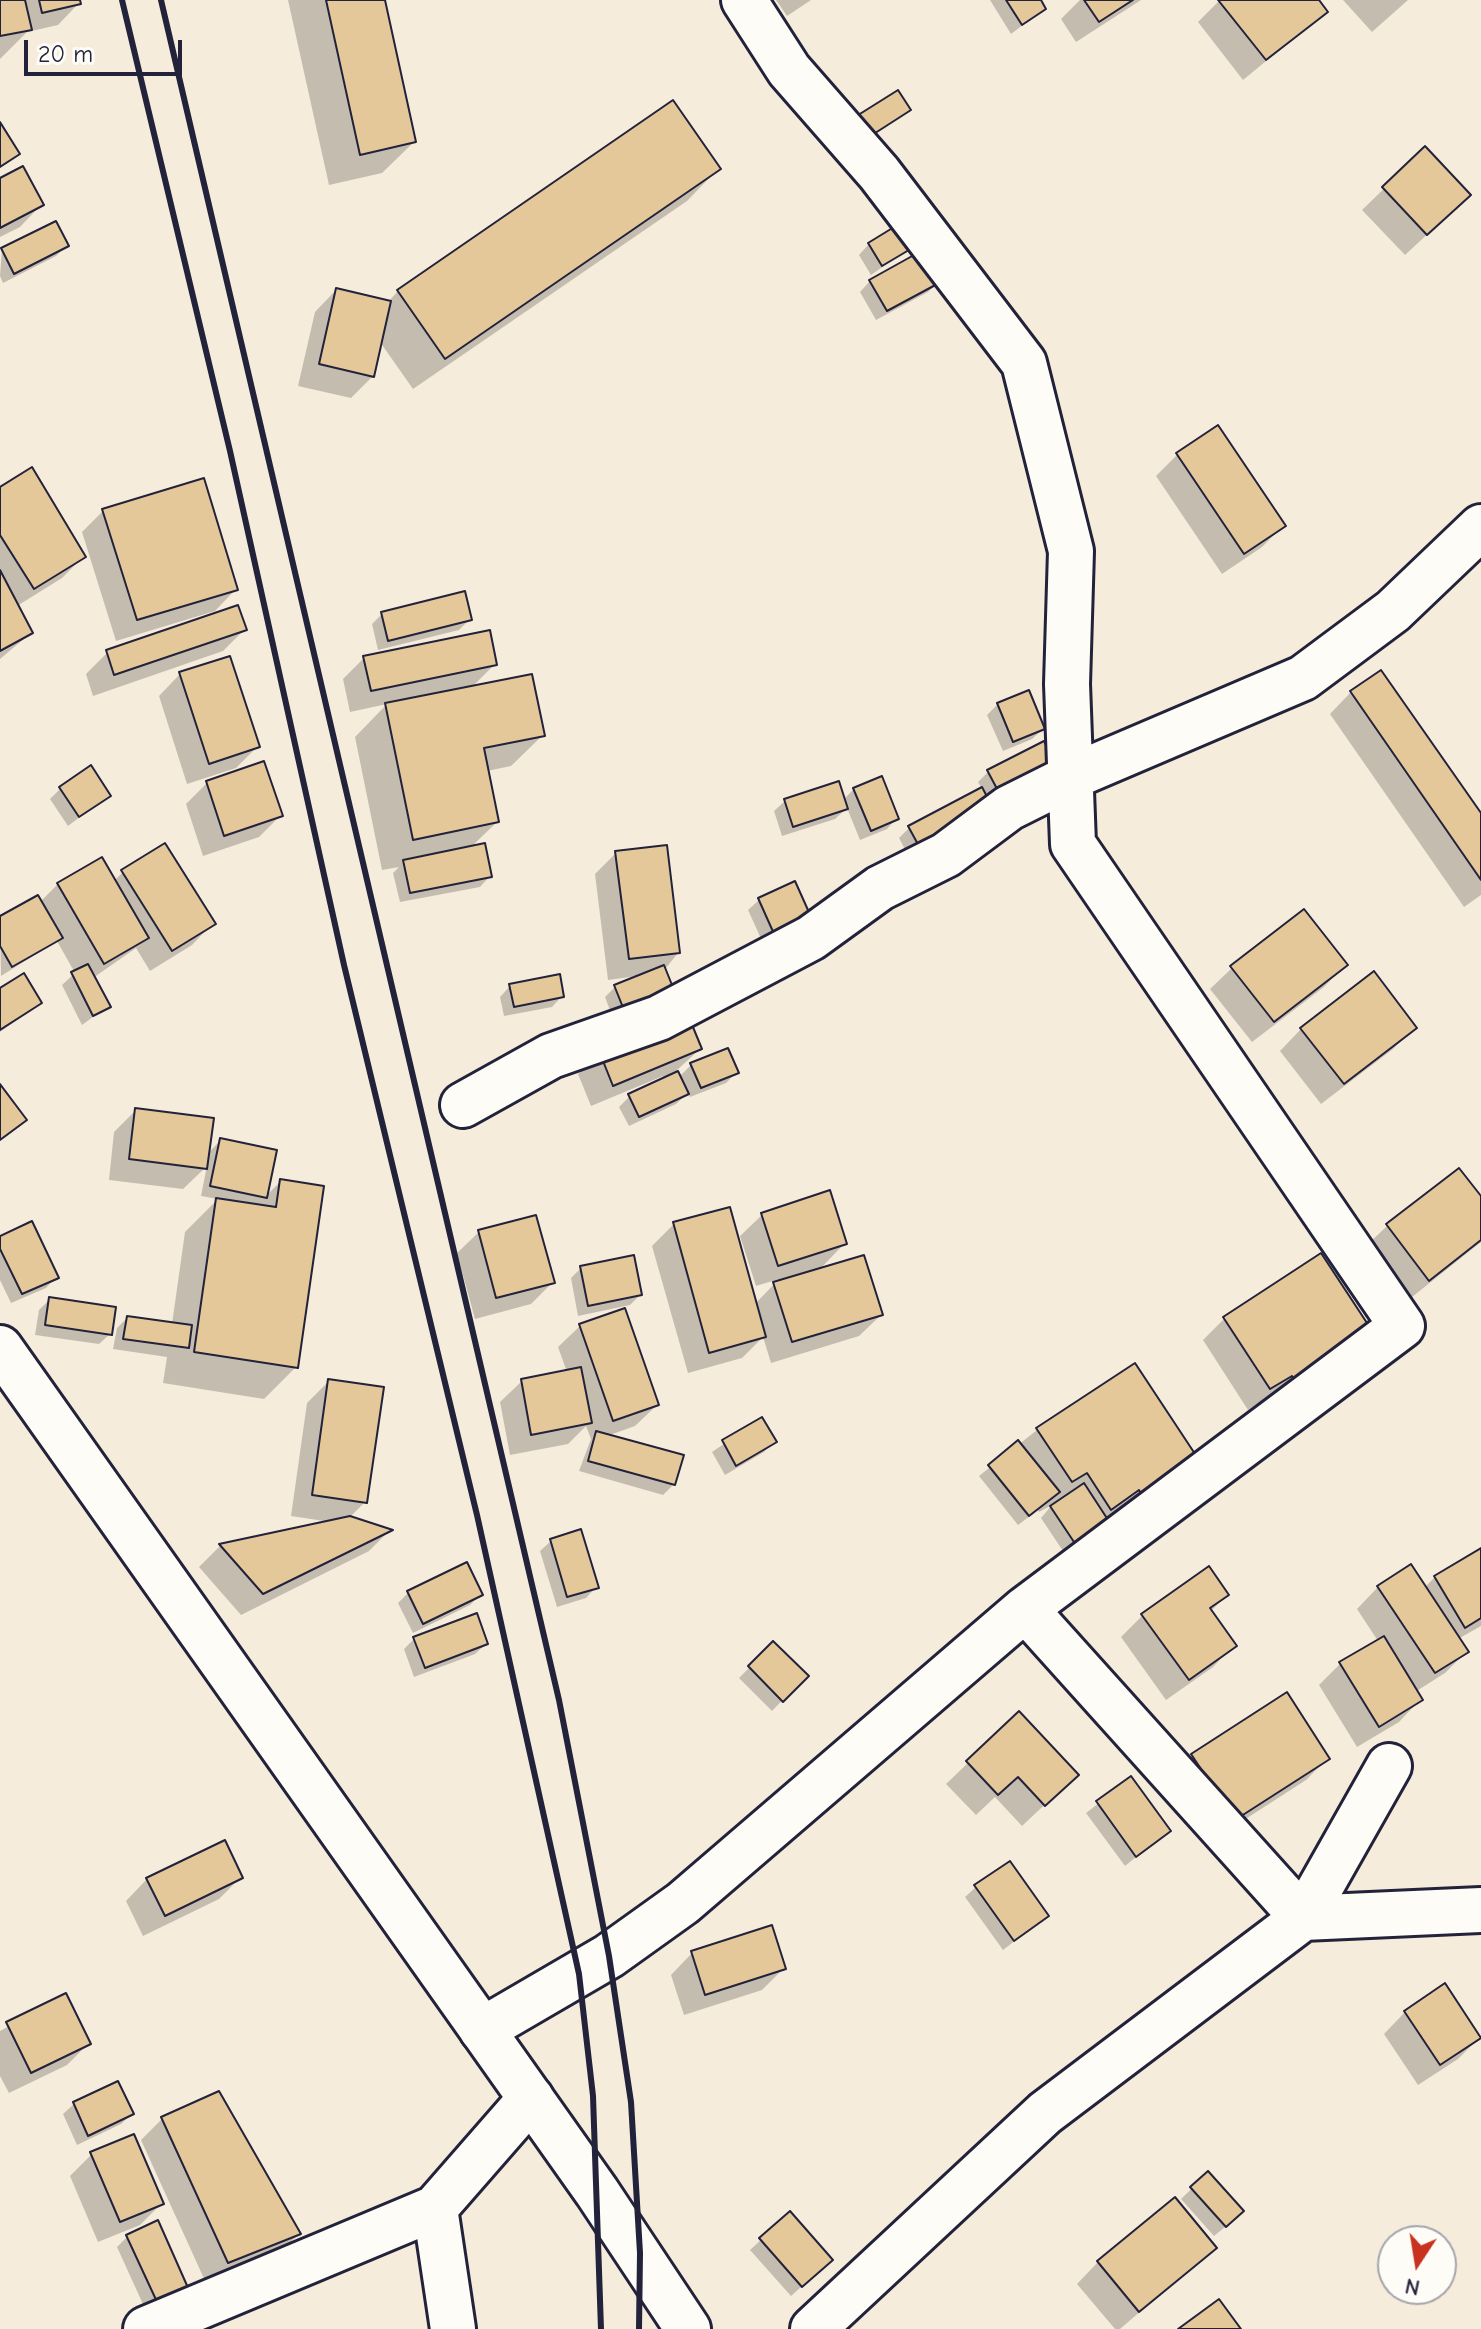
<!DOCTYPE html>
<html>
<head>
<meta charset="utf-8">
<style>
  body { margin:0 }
  #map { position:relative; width:1481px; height:2329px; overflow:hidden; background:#f6ecdb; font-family:"Comic Neue",sans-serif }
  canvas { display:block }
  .north { position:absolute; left:1377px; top:2225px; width:80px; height:80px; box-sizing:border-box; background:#fdfcf7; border:2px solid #a5a5ac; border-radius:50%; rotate:192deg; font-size:22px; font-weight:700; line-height:32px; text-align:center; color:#22223b }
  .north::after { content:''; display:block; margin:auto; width:28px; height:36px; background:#c8321e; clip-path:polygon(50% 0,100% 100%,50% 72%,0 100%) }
  .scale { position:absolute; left:24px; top:40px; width:158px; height:36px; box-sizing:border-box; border:4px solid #22223b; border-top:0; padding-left:10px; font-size:24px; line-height:28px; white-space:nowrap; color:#22223b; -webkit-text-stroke:6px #fdfcf7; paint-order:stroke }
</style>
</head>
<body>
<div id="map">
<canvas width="1481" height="2329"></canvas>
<div class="north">N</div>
<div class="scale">20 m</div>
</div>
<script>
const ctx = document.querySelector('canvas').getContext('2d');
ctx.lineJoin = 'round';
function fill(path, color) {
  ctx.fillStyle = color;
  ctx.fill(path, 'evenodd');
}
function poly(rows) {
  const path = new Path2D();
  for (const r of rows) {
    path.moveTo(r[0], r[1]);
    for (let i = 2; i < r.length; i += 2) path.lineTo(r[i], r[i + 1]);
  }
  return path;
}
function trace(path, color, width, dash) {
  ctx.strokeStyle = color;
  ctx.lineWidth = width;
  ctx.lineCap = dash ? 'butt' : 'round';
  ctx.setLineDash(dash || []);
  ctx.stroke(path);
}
fill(poly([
  [0,0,78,0,79,3,58,25,27,32,0,59],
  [288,0,383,0,414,142,382,173,329,185],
  [776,0,811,0,787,16],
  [990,0,1038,0,1044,9,1011,34],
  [1080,0,1141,0,1076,42,1061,19],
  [1220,0,1316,0,1326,12,1243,80,1198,22],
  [1343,0,1408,0,1372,32],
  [897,92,908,109,857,146],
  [1425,149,1447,216,1405,255,1362,210],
  [718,169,687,201,413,389,380,342,373,376,351,398,298,386,315,312,336,290,388,302,398,291],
  [0,180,41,205,20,227,0,237],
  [869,244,911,247,871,275,859,255],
  [67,245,56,256,3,283,0,276,2,249],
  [870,281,939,281,928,292,876,320,860,292],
  [1178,454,1283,526,1262,547,1222,574,1156,476],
  [0,489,84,556,62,578,17,606,31,633,0,659],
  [103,511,236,589,215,611,116,641,82,532],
  [382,614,470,619,459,630,378,650,372,624],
  [244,630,223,651,93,696,86,674,108,652],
  [364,658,495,664,471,688,543,735,511,766,487,771,497,822,470,848,490,876,480,887,400,902,393,873,399,867,382,870,355,737,387,704,350,712,343,679],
  [180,674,258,746,236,768,187,784,159,696],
  [1351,692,1481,816,1481,895,1464,907,1330,714],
  [998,704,1043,729,1032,739,1003,751,987,715],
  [989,771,1058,773,909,857,899,838,909,828,982,789,978,782],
  [207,783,281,815,259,837,203,856,186,804],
  [60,789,109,795,68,826,50,799],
  [854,789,897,818,887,829,860,840,847,808,835,819,782,836,774,811,785,801,843,800],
  [616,853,678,953,617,1029,605,997,615,987,637,976,608,980,595,874],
  [123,872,213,923,192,945,150,971,136,948,93,978,108,1006,82,1025,62,985,75,973,57,941,1,976,0,918,40,902,58,884,114,881],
  [794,884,768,954,748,910,759,900],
  [1345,965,1324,987,1252,1042,1210,989,1232,968],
  [510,986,562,996,552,1007,504,1016,500,997],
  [0,990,40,1003,0,1032],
  [1415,1027,1393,1049,1321,1104,1280,1051,1301,1029],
  [700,1049,676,1071,679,1077,691,1065,736,1073,726,1083,690,1097,688,1093,676,1104,629,1126,619,1107,630,1096,665,1080,663,1076,591,1106,578,1074,600,1052],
  [136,1110,207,1154,221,1140,265,1197,281,1181,296,1367,264,1399,163,1383,167,1357,113,1349,117,1328,127,1318,172,1324,185,1232,218,1199,201,1196,207,1166,183,1189,109,1180,114,1132],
  [1459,1171,1481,1200,1481,1242,1407,1301,1365,1247,1387,1226],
  [762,1215,845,1243,818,1271,881,1315,859,1336,771,1363,763,1337,742,1358,688,1373,652,1246,674,1224,755,1304,779,1279,756,1286,740,1236],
  [479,1232,553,1282,531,1304,475,1319,457,1253],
  [0,1238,56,1277,46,1288,11,1303,0,1280],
  [581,1268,640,1295,630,1305,578,1316,571,1278],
  [50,1299,110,1334,99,1344,35,1335,39,1310],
  [1225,1318,1366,1326,1273,1402,1269,1396,1248,1410,1203,1340],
  [580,1326,657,1405,635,1426,607,1436,674,1484,663,1495,579,1471,591,1439,586,1426,568,1444,510,1455,500,1402,522,1381,567,1372,558,1347],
  [1135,1366,1167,1495,1067,1557,1041,1518,1052,1505,1039,1512,1038,1510,1018,1525,979,1476,1037,1430],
  [329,1381,365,1502,349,1518,389,1531,369,1551,241,1615,199,1567,220,1546,331,1522,291,1516,307,1403],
  [761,1419,774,1442,764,1452,725,1475,712,1452],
  [551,1541,596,1587,586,1598,557,1607,540,1551],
  [1481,1551,1481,1626,1458,1639,1466,1652,1445,1673,1415,1692,1420,1700,1399,1722,1357,1747,1319,1685,1340,1664,1378,1641,1357,1609,1378,1587,1424,1588,1435,1577],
  [1208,1569,1227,1595,1210,1612,1234,1645,1213,1667,1166,1700,1121,1637,1142,1616],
  [408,1593,481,1594,470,1605,413,1633,398,1603],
  [414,1639,486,1644,475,1654,414,1677,404,1649],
  [773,1644,806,1676,772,1711,739,1678],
  [1019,1714,1054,1796,1022,1826,995,1797,976,1815,946,1784],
  [1193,1756,1328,1758,1306,1780,1213,1840,1171,1777],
  [1130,1779,1168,1831,1125,1866,1086,1813],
  [241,1877,219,1899,143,1936,126,1901,147,1879],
  [976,1887,1047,1916,1003,1950,965,1897],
  [692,1953,784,1968,762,1990,684,2015,671,1975],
  [65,1996,88,2044,67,2065,9,2093,0,2076,0,2031],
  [1405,2012,1479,2038,1458,2059,1418,2085,1384,2034],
  [74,2104,132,2114,121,2124,77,2145,63,2114],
  [162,2119,299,2234,277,2255,206,2283,141,2140],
  [92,2154,162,2203,140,2225,98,2242,70,2176],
  [1207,2174,1231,2222,1214,2236,1181,2199],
  [790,2213,820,2270,791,2296,750,2250],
  [127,2237,187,2289,147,2313,117,2247],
  [1214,2248,1120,2329,1115,2329,1077,2284,1098,2262]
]), '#0003');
const building = poly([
  [0,0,25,0,32,30,0,36,0,0],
  [39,0,80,0,81,4,42,13,39,0],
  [326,0,385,0,416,142,360,155,326,0],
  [1006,0,1041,0,1046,9,1022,25,1006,0],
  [1084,0,1133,0,1099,22,1084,0],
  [1218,0,1319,0,1328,12,1266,60,1218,0],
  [898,90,911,110,869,137,855,117,898,90],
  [673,100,721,169,445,359,397,290,673,100],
  [0,122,20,154,0,167,0,122],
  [1425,146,1471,195,1427,235,1382,187,1425,146],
  [23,166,44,205,0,228,0,178,23,166],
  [56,221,69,246,14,274,1,248,56,221],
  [899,224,914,247,882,266,868,243,899,224],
  [923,250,941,282,887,311,869,280,923,250],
  [336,288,391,301,374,377,319,364,336,288],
  [1218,425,1286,526,1244,554,1176,453,1218,425],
  [32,467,86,557,34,589,0,535,0,487,32,467],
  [204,478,238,590,137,620,102,509,204,478],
  [0,570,33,633,0,651,0,570],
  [465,591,472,620,388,641,381,612,465,591],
  [238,605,247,630,114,675,106,650,238,605],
  [490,630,497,665,371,691,363,656,490,630],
  [230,656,260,747,209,764,179,672,230,656],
  [1381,670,1481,813,1481,880,1350,691,1381,670],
  [532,674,545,736,484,748,499,822,413,840,385,703,532,674],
  [1029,690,1045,729,1013,742,997,703,1029,690],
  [1044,741,1061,774,1004,802,987,770,1044,741],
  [264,761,283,816,224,836,206,781,264,761],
  [91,765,111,796,79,817,59,787,91,765],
  [882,776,899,819,871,831,853,788,882,776],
  [839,781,848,809,793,827,784,799,839,781],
  [982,787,994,810,920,848,908,826,982,787],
  [165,843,216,924,172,951,121,870,165,843],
  [485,843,492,877,410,893,403,860,485,843],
  [667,845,680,953,629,959,615,851,667,845],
  [102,857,149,938,104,964,57,883,102,857],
  [795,881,816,928,779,945,758,898,795,881],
  [38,895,63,938,12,967,0,946,0,916,38,895],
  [1304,909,1348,965,1274,1022,1230,966,1304,909],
  [88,964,111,1007,93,1016,71,972,88,964],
  [664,965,678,1000,628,1020,614,985,664,965],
  [1374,971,1417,1028,1344,1084,1300,1028,1374,971],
  [24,973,42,1003,0,1030,0,988,24,973],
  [560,974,564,997,514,1007,509,984,560,974],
  [688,1015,702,1049,613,1086,599,1051,688,1015],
  [728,1048,739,1073,701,1088,690,1063,728,1048],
  [678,1071,689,1094,639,1117,628,1094,678,1071],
  [0,1084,27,1120,0,1140,0,1084],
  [135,1108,214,1118,207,1169,129,1159,135,1108],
  [220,1138,277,1150,267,1198,210,1186,220,1138],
  [1459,1168,1481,1196,1481,1240,1429,1281,1386,1224,1459,1168],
  [280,1179,324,1186,298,1368,194,1352,216,1198,276,1207,280,1179],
  [830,1190,847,1244,778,1266,761,1213,830,1190],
  [730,1207,766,1337,709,1353,673,1222,730,1207],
  [536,1215,555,1283,496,1298,478,1230,536,1215],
  [32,1221,59,1278,22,1294,0,1249,0,1236,32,1221],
  [1321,1253,1369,1326,1295,1382,1292,1376,1270,1389,1223,1317,1321,1253],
  [634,1255,642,1295,588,1306,580,1266,634,1255],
  [864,1255,883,1315,792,1342,773,1282,864,1255],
  [49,1297,116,1307,112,1335,45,1325,49,1297],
  [625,1308,659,1405,613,1421,579,1324,625,1308],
  [127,1316,192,1325,189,1348,123,1339,127,1316],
  [1135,1363,1201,1463,1145,1501,1139,1490,1111,1510,1087,1473,1072,1482,1036,1428,1135,1363],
  [581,1367,592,1423,531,1435,521,1379,581,1367],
  [328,1379,384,1387,367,1503,312,1495,328,1379],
  [762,1417,777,1442,736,1466,722,1440,762,1417],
  [596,1431,684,1455,675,1485,588,1461,596,1431],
  [1018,1440,1060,1492,1029,1516,988,1465,1018,1440],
  [1084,1483,1112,1526,1078,1548,1050,1506,1084,1483],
  [350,1516,393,1530,263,1594,219,1544,350,1516],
  [581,1529,599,1588,567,1597,550,1539,581,1529],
  [1481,1548,1481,1618,1465,1628,1434,1576,1481,1548],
  [467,1562,483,1595,423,1624,407,1591,467,1562],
  [1411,1564,1469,1652,1435,1673,1377,1586,1411,1564],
  [1209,1566,1229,1595,1210,1608,1237,1646,1189,1680,1141,1614,1209,1566],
  [477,1613,488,1644,425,1668,413,1637,477,1613],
  [1384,1636,1423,1700,1379,1727,1339,1662,1384,1636],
  [773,1641,809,1676,783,1702,748,1666,773,1641],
  [1287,1692,1330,1759,1235,1820,1191,1754,1287,1692],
  [1019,1711,1079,1775,1045,1806,1018,1777,998,1795,966,1761,1019,1711],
  [1131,1776,1171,1831,1136,1857,1096,1801,1131,1776],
  [225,1840,243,1878,165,1916,146,1878,225,1840],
  [1010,1861,1049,1916,1014,1941,974,1885,1010,1861],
  [772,1925,786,1969,705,1995,691,1951,772,1925],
  [1445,1983,1481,2038,1440,2065,1404,2011,1445,1983],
  [66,1993,91,2044,31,2073,6,2022,66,1993],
  [118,2081,134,2114,88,2136,73,2102,118,2081],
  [219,2091,301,2234,228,2263,161,2117,219,2091],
  [134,2134,164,2204,120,2222,90,2152,134,2134],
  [1208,2171,1244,2211,1226,2227,1190,2187,1208,2171],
  [1175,2197,1217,2248,1139,2312,1097,2261,1175,2197],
  [790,2211,833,2260,802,2287,759,2238,790,2211],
  [158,2220,189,2290,158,2304,126,2235,158,2220],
  [1219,2299,1241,2329,1178,2329,1219,2299]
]);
fill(building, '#e5c899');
trace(building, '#22223b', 2);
const minor = poly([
  [744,0,789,70,879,173,1024,363,1071,551,1067,684,1073,844,1402,1326,1025,1609,1303,1918,1481,1910],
  [463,1105,551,1056,659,1018,811,938,880,888,946,855,1009,808,1071,777,1303,678,1393,611,1481,527],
  [482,2030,609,1956,683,1903,1025,1609],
  [435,2208,453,2329],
  [146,2329,435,2208,531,2098],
  [813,2329,1045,2113,1303,1918,1389,1766]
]);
const secondary = poly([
  [0,1348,597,2192,688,2329]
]);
trace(minor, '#22223b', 50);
trace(secondary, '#22223b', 50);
trace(minor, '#fdfcf7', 44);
trace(secondary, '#fdfcf7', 44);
trace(poly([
  [122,0,230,451,344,965,477,1515,579,1974,593,2096,601,2329],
  [161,0,559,1700,609,1956,631,2102,640,2253,639,2329]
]), '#22223b', 6);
</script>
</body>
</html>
